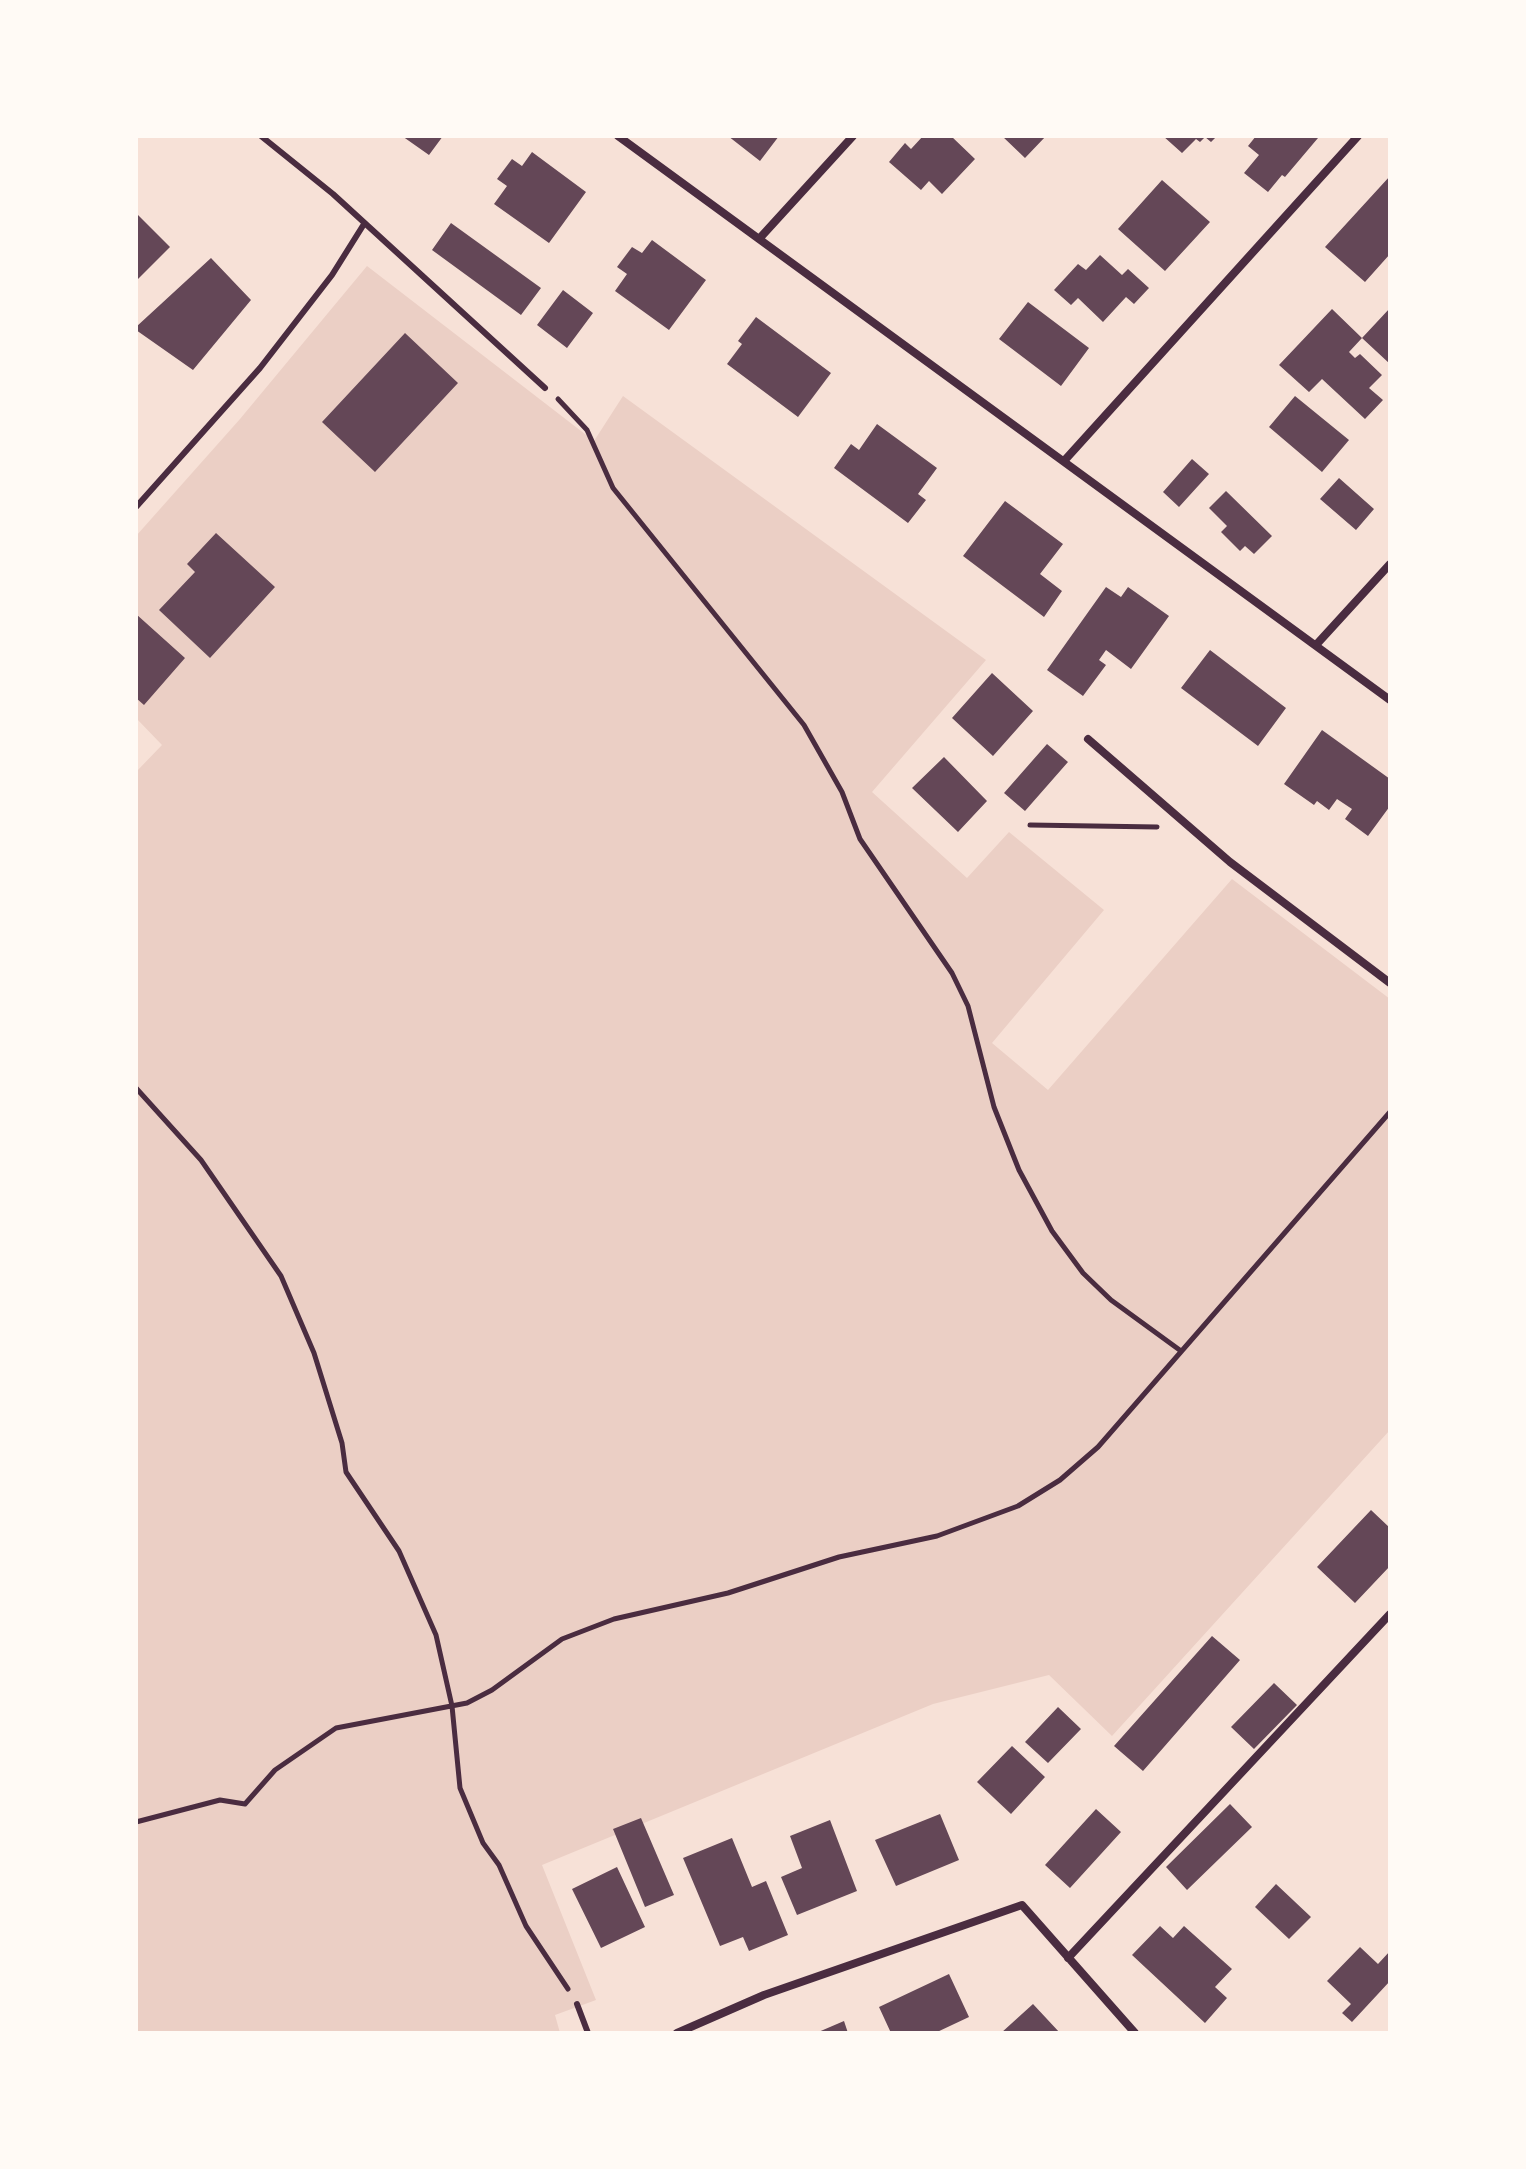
<!DOCTYPE html>
<html>
<head>
<meta charset="utf-8">
<style>
  body { margin:0 }
  #map { position:relative; width:1526px; height:2169px; overflow:hidden; background:#f7e1d7; font-family:Helvetica,sans-serif }
  canvas { display:block }
  .frame { position:absolute; inset:0; border:138px solid #fffaf5; pointer-events:none }
</style>
</head>
<body>
<div id="map">
<canvas width="1526" height="2169"></canvas>
<div class="frame"></div>
</div>
<script>
const ctx = document.querySelector('canvas').getContext('2d');
ctx.lineJoin = 'round';
function fill(path, color) {
  ctx.fillStyle = color;
  ctx.fill(path, 'evenodd');
}
function poly(rows) {
  const path = new Path2D();
  for (const r of rows) {
    path.moveTo(r[0], r[1]);
    for (let i = 2; i < r.length; i += 2) path.lineTo(r[i], r[i + 1]);
  }
  return path;
}
function trace(path, color, width, dash) {
  ctx.strokeStyle = color;
  ctx.lineWidth = width;
  ctx.lineCap = dash ? 'butt' : 'round';
  ctx.setLineDash(dash || []);
  ctx.stroke(path);
}
fill(poly([
  [367,266,594,441,623,396,986,660,872,792,967,878,1009,832,1104,910,992,1043,1048,1090,1232,879,1390,999,1390,1430,1112,1736,1049,1675,933,1704,542,1865,596,2000,555,2015,560,2033,137,2033,136,772,162,745,136,718,136,536,240,419]
]), '#ebcfc5');
fill(poly([
  [402,136,443,136,429,155],
  [728,136,779,136,760,161],
  [923,136,951,136,975,159,942,194,929,181,921,190,889,162,905,143,911,149],
  [1002,136,1046,136,1025,158],
  [1163,136,1217,136,1211,142,1205,137,1200,142,1196,139,1182,153],
  [1256,136,1316,136,1318,138,1285,177,1282,175,1268,192,1244,173,1259,155,1248,146],
  [532,152,586,192,549,243,494,204,507,186,497,179,512,159,522,166],
  [1390,176,1390,254,1365,282,1325,247],
  [1162,180,1210,222,1165,271,1118,229],
  [138,215,170,247,136,281,136,218],
  [451,223,541,288,521,315,432,250],
  [652,240,706,280,669,330,615,291,627,274,617,267,632,247,642,253],
  [1100,255,1122,275,1128,269,1149,288,1134,304,1126,297,1103,322,1078,298,1071,305,1054,290,1078,264,1086,270],
  [211,258,251,300,193,370,136,330,136,327],
  [563,290,593,313,567,348,537,325],
  [1028,302,1089,348,1061,386,999,339],
  [1390,308,1390,364,1362,338],
  [1332,309,1362,338,1349,352,1355,358,1360,354,1382,375,1369,388,1383,400,1365,419,1322,379,1309,392,1279,365],
  [756,317,831,373,798,417,727,364,742,344,738,341],
  [405,333,458,383,375,472,322,422],
  [1295,396,1349,440,1322,472,1269,427],
  [877,424,937,468,918,494,926,500,908,523,834,468,851,444,859,450],
  [1192,459,1209,474,1179,507,1163,492],
  [1339,478,1374,509,1356,530,1320,499],
  [1226,491,1272,536,1254,554,1245,546,1240,551,1221,532,1227,526,1209,508],
  [1005,501,1063,544,1040,574,1062,591,1044,617,963,556],
  [216,533,275,587,210,658,159,610,195,572,187,564],
  [1106,587,1121,597,1128,587,1169,616,1131,669,1106,650,1099,660,1106,665,1083,696,1047,670],
  [136,614,185,658,144,705,136,698],
  [1210,650,1286,708,1258,746,1181,688],
  [992,673,1033,711,993,756,952,718],
  [1322,730,1390,779,1390,806,1368,836,1345,819,1352,809,1337,799,1329,810,1317,801,1314,805,1284,784],
  [1047,744,1068,762,1025,811,1004,793],
  [944,757,987,801,958,832,912,788],
  [1371,1510,1390,1528,1390,1566,1355,1603,1317,1567],
  [1212,1636,1240,1660,1143,1771,1114,1746],
  [1274,1683,1297,1705,1254,1749,1231,1727],
  [1058,1707,1081,1729,1048,1763,1025,1742],
  [1012,1746,1045,1777,1011,1814,977,1782],
  [1230,1804,1252,1827,1187,1890,1166,1867],
  [1096,1809,1121,1832,1070,1888,1045,1865],
  [940,1814,959,1860,896,1886,875,1840],
  [641,1818,674,1895,645,1907,613,1829],
  [830,1820,857,1891,797,1915,781,1877,802,1868,790,1836],
  [732,1838,752,1887,766,1881,788,1935,749,1951,743,1937,720,1946,683,1858],
  [617,1867,645,1927,601,1948,572,1889],
  [1276,1884,1311,1917,1289,1939,1255,1907],
  [1160,1926,1173,1938,1184,1926,1232,1969,1215,1987,1227,1998,1205,2023,1132,1955],
  [1360,1947,1378,1964,1390,1951,1390,1981,1352,2022,1342,2013,1351,2004,1327,1981],
  [949,1974,969,2017,935,2033,891,2033,879,2007],
  [1033,2004,1060,2033,1001,2033],
  [844,2021,848,2033,816,2033]
]), '#644757');
trace(poly([
  [558,399,587,430,613,488,804,725,842,792,860,839,952,973,968,1006,994,1107,1019,1170,1052,1231,1083,1273,1111,1300,1181,1351],
  [1030,825,1157,827],
  [136,1088,201,1160,281,1276,314,1353,342,1443,346,1472,399,1551,436,1635,452,1706,460,1788,483,1843,499,1865,526,1926,568,1989],
  [136,1822,220,1800,245,1804,275,1770,336,1728,467,1703,492,1690,562,1639,614,1619,728,1593,839,1557,937,1536,1018,1506,1060,1480,1098,1447,1390,1112]
]), '#4a2c40', 5);
trace(poly([
  [261,136,333,194,545,388],
  [136,507,260,368,332,275,364,224],
  [577,2004,588,2033]
]), '#4a2c40', 6);
trace(poly([
  [618,136,1390,700],
  [759,239,853,136],
  [1064,461,1358,136],
  [1316,645,1390,564],
  [1088,739,1230,862,1390,983],
  [1068,1958,1390,1614],
  [677,2033,764,1995,1022,1905,1135,2033]
]), '#4a2c40', 8);
</script>
</body>
</html>
